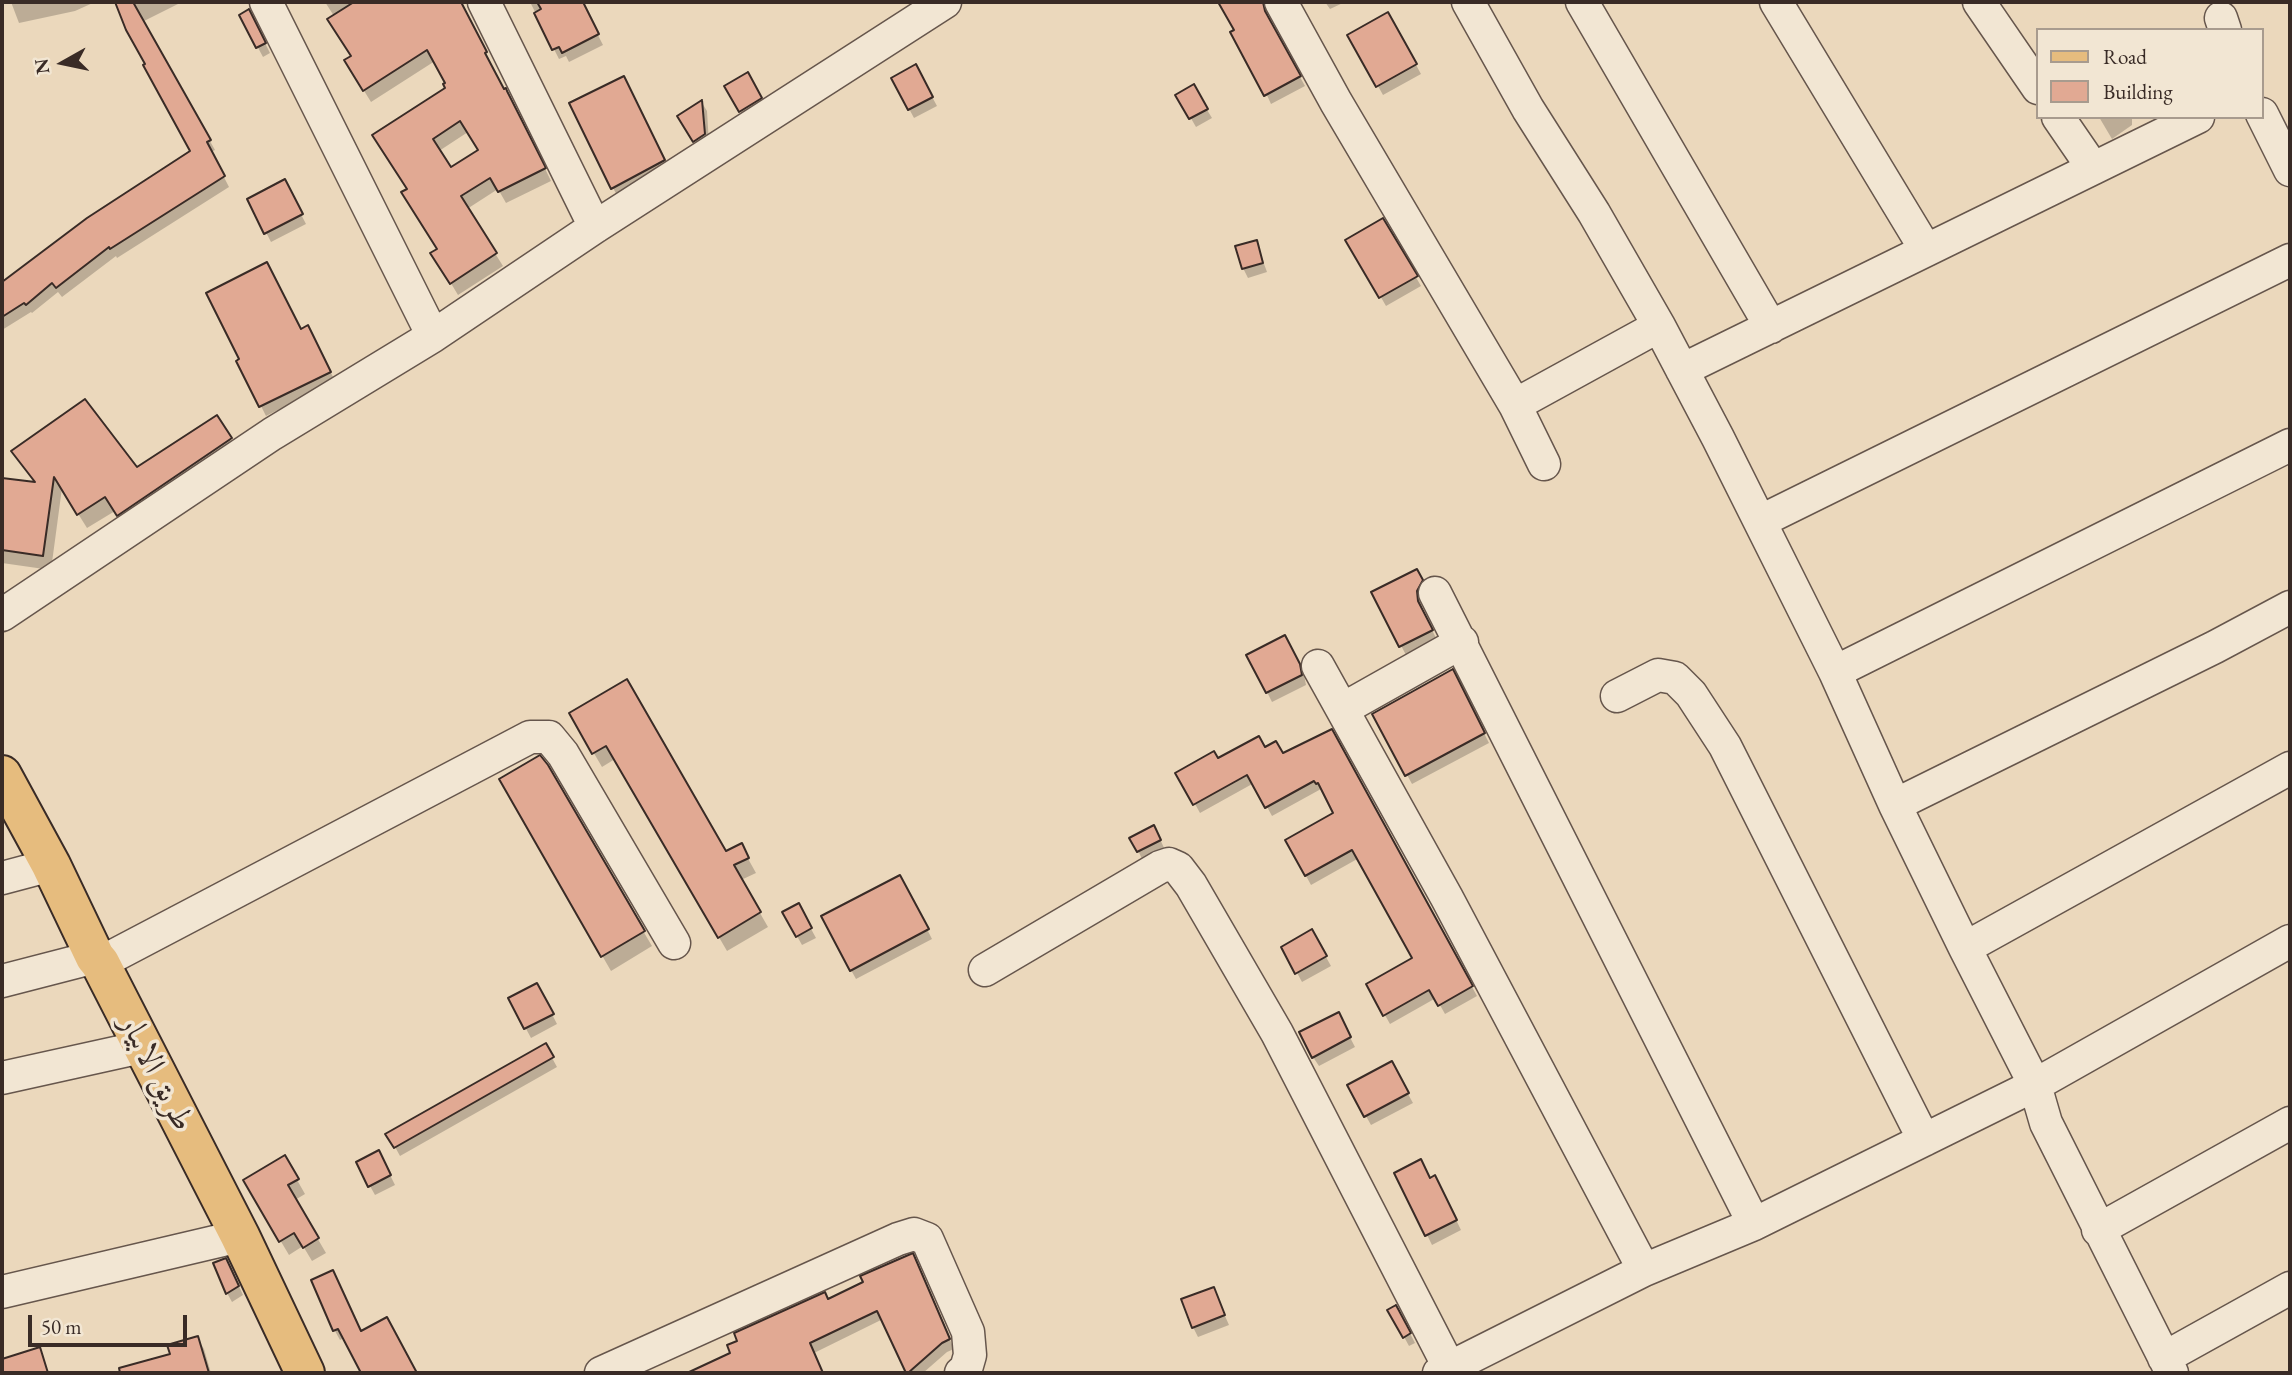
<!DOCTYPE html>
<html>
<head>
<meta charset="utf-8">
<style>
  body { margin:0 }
  #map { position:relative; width:2292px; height:1375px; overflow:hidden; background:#ebd8bc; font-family:"EB Garamond",serif }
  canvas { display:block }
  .frame { position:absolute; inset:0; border:4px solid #392b26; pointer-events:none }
  .legend { position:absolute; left:2036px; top:28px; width:228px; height:91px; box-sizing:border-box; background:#f2e6d3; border:2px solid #a89b8e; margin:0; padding:9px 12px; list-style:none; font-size:21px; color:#392b26 }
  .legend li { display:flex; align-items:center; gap:14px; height:35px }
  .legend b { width:35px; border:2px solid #a89b8e }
  .north { position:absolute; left:28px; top:28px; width:70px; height:70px; -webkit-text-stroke:5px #f2e6d3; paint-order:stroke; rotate:261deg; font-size:19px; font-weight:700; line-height:28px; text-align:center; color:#392b26 }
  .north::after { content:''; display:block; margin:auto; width:24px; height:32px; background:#392b26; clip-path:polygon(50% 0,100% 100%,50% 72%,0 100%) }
  .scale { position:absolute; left:28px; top:1315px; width:159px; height:32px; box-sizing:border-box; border:4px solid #392b26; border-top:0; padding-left:9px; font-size:21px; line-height:24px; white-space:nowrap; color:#392b26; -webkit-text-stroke:5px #f2e6d3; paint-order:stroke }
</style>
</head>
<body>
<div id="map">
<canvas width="2292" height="1375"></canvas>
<div class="frame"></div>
<ul class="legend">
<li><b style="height:9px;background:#e6bc7e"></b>Road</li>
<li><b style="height:19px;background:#e1a993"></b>Building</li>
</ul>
<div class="north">N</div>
<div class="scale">50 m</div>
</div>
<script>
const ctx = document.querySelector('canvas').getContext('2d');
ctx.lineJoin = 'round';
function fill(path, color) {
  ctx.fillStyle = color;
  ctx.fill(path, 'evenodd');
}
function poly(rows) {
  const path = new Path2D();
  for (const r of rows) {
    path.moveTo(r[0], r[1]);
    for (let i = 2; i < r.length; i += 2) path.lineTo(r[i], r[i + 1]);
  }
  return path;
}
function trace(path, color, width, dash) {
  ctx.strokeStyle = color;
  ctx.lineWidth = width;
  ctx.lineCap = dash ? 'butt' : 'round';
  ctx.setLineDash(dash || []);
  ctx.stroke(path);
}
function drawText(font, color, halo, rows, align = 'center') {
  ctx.font = font + ' "EB Garamond",Amiri,serif';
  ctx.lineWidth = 7;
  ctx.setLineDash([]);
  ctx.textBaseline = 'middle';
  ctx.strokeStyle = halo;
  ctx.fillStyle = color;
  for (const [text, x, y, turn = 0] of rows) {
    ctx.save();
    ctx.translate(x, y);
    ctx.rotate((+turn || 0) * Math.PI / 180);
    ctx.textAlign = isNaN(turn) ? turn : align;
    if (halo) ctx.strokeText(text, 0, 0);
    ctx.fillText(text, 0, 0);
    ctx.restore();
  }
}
fill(poly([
  [11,2,95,2,75,11,19,23],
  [117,2,182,2,142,22,215,150,211,152,229,187,117,258,116,256,62,297,58,292,32,313,31,312,2,330,2,284,192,152,127,29],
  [325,2,460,2,492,65,490,66,514,105,551,181,506,203,498,189,467,209,503,266,458,295,440,265,438,250,408,189,447,89,447,83,435,61,371,102,353,73,352,57,334,16],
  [468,132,480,151,451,169,439,151],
  [530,2,581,2,603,45,569,62,566,56,559,59],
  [1220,2,1264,2,1268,9,1269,22,1305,86,1271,104,1237,30],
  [1325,2,1345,2,1330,9],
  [1388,14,1421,74,1383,95,1350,36],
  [241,16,254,21,270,53,263,57],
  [916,67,937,106,914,118,893,79],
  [747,75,766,108,745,120,726,87],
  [628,87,669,170,618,197,613,188],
  [1193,87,1212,118,1196,127,1178,96],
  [702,103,707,111,709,144,700,150,679,117],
  [2135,117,2132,119,2132,125,2112,139,2099,117],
  [289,191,306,224,271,242,249,199],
  [1383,220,1421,286,1386,306,1348,240],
  [1256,242,1267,272,1248,278,1243,268],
  [300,331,313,337,335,381,266,416,239,362],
  [217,417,239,454,127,529,115,511,87,528,62,488,51,570,2,563,2,479,35,484,13,452,136,469],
  [1416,571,1427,591,1421,602,1423,612,1437,640,1406,655,1373,592],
  [1290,647,1304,675,1306,685,1272,702,1249,656],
  [1457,680,1489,743,1412,784,1374,714],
  [571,714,726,853,741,846,756,873,741,880,768,927,727,951,615,759,602,767],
  [1331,731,1477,996,1445,1014,1436,998,1390,1024,1368,985,1414,959,1359,858,1311,885,1287,841,1336,814,1324,792,1322,793,1321,789,1272,816,1254,783,1200,813,1178,773,1265,749,1282,755],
  [540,758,652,946,611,971,501,780],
  [1159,837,1165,850,1143,861,1132,838],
  [905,886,932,939,856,979,851,970],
  [798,905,816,938,802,945,784,913],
  [1312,932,1331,966,1302,982,1283,947],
  [537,985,557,1024,531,1038,510,999],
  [1343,1024,1355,1047,1319,1066,1313,1057],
  [545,1045,557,1067,400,1156,388,1134],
  [1391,1063,1413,1103,1371,1125,1349,1086],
  [284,1157,305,1194,295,1200,326,1253,312,1261,303,1246,289,1255,245,1181],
  [383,1161,395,1185,375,1195,370,1186],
  [1397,1174,1430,1180,1440,1187,1461,1230,1432,1245],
  [918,1265,954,1349,947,1352,923,1373,908,1373,883,1319,814,1353,823,1373,691,1373,733,1354,828,1301],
  [231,1269,243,1295,232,1302,227,1293],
  [313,1281,361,1333,386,1319,415,1373,363,1373,344,1338,340,1340,335,1331],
  [1213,1289,1229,1325,1198,1337,1193,1327],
  [1390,1311,1401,1316,1415,1343,1409,1346],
  [197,1338,204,1349,211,1373,149,1373,146,1363,172,1355],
  [39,1349,49,1373,2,1373,2,1360]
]), '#0003');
const building = poly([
  [115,2,133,2,211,140,207,142,225,176,110,249,109,247,56,288,52,283,26,305,24,303,2,317,2,282,87,218,190,151,143,65,145,64,126,30,115,2],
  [354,2,461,2,487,52,485,53,504,89,506,88,507,91,546,168,498,192,490,178,461,196,497,253,450,284,430,253,437,249,401,192,407,189,372,135,445,88,443,84,445,83,427,50,363,91,344,60,351,56,327,19,354,2],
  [460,121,478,150,451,167,433,139,460,121],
  [537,2,583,2,599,34,562,53,559,47,552,50,534,13,541,9,537,2],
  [1218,2,1263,2,1265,11,1301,76,1264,96,1230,32,1234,30,1218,2],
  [249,9,266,43,256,48,239,15,249,9],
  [1388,12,1417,64,1376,87,1347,35,1388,12],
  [916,64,933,97,908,110,891,78,916,64],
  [748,72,762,98,739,112,724,86,748,72],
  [624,76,665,160,611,189,569,103,624,76],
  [1194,84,1208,109,1189,119,1175,95,1194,84],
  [702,100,705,134,693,142,677,116,702,100],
  [285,179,303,214,264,234,247,199,285,179],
  [1383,218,1418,276,1379,298,1345,240,1383,218],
  [1257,240,1263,263,1242,269,1235,246,1257,240],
  [267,262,301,329,308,325,331,372,259,407,236,361,239,359,206,293,267,262],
  [85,399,137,467,217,415,232,438,117,516,105,497,77,515,54,477,43,556,2,550,2,478,35,482,11,451,85,399],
  [1417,569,1423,580,1417,591,1418,601,1433,630,1399,647,1371,592,1417,569],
  [1285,635,1300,664,1302,675,1266,693,1246,655,1285,635],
  [1453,669,1485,733,1405,776,1372,714,1453,669],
  [627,679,726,851,742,843,749,858,734,865,761,912,718,938,606,746,592,754,569,713,627,679],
  [1332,729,1473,986,1438,1006,1429,990,1383,1016,1366,984,1412,958,1352,850,1305,876,1285,840,1333,813,1318,783,1316,784,1314,781,1265,808,1247,775,1193,805,1175,773,1214,751,1218,758,1259,736,1265,747,1276,741,1283,753,1332,729],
  [540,755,548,765,645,931,601,957,499,779,540,755],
  [1154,825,1161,840,1137,852,1129,838,1154,825],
  [900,875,929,929,850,971,821,916,900,875],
  [799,903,812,928,796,937,782,912,799,903],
  [1312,929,1327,956,1295,974,1281,947,1312,929],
  [537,983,554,1014,524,1029,508,998,537,983],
  [1339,1012,1351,1037,1312,1058,1299,1032,1339,1012],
  [546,1043,554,1057,394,1148,385,1134,546,1043],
  [1392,1061,1409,1093,1364,1117,1347,1085,1392,1061],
  [379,1150,391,1175,368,1187,356,1162,379,1150],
  [285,1155,299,1179,288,1185,319,1238,303,1248,294,1233,279,1242,243,1180,285,1155],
  [1421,1159,1430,1178,1435,1175,1457,1220,1425,1236,1394,1173,1421,1159],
  [913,1253,950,1339,942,1343,908,1373,906,1373,877,1311,810,1343,823,1373,687,1373,730,1353,727,1345,737,1341,734,1333,825,1292,828,1299,863,1282,860,1276,913,1253],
  [226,1258,239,1286,226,1294,213,1263,226,1258],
  [333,1270,361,1331,387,1317,417,1373,361,1373,338,1329,333,1331,311,1280,333,1270],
  [1214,1287,1225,1315,1192,1328,1181,1299,1214,1287],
  [1396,1305,1411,1333,1403,1338,1387,1310,1396,1305],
  [198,1336,209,1373,120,1373,119,1368,170,1354,167,1345,198,1336],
  [40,1347,48,1373,2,1373,2,1359,40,1347]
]);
fill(building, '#e1a993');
trace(building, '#392b26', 2);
const minor = poly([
  [266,2,433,336],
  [484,2,595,227],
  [1281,2,1336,102,1515,405,1544,464],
  [1468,2,1528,109,1594,213,1659,326,1718,438,1835,672,1895,805,1965,948,2035,1085,2290,941],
  [1582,2,1771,327],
  [1776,2,1926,250],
  [1979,2,2038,88],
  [2221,18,2225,30],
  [2262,114,2290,170],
  [2058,117,2093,168],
  [1682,370,2198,117],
  [1515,405,1659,326],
  [1761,521,2290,260],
  [1435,593,1754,1224],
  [2,615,272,434,433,336,595,227,945,2],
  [1318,666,1447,898,1644,1270],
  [1835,672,2290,445],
  [1617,696,1658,675,1675,678,1691,694,1725,746,1924,1140],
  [1343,709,1462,642],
  [1895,805,2215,647,2290,607],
  [2,878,51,865],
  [1965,948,2290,768],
  [100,963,530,737,549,737,563,754,674,943],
  [985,970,1160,867,1169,864,1178,868,1191,885,1277,1033,1450,1369],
  [2,981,95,957],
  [2,1078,142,1047],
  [2098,1230,2290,1123],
  [2,1292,240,1236],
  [2164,1358,2290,1288],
  [601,1373,898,1239,914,1234,927,1239,968,1332,970,1355,966,1369,961,1373],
  [1439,1373,1644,1270,1754,1224,2035,1085,2046,1123,2172,1373]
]);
const major = poly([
  [2,775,51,865,95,957,100,963,240,1236,305,1373]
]);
trace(minor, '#66564c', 35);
trace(major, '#392b26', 42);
trace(minor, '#f2e6d3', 32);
trace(major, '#e6bc7e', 38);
drawText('32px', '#392b26', '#f2e6d3', [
  ["طريق الابيار",156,1073,63]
]);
</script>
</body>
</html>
